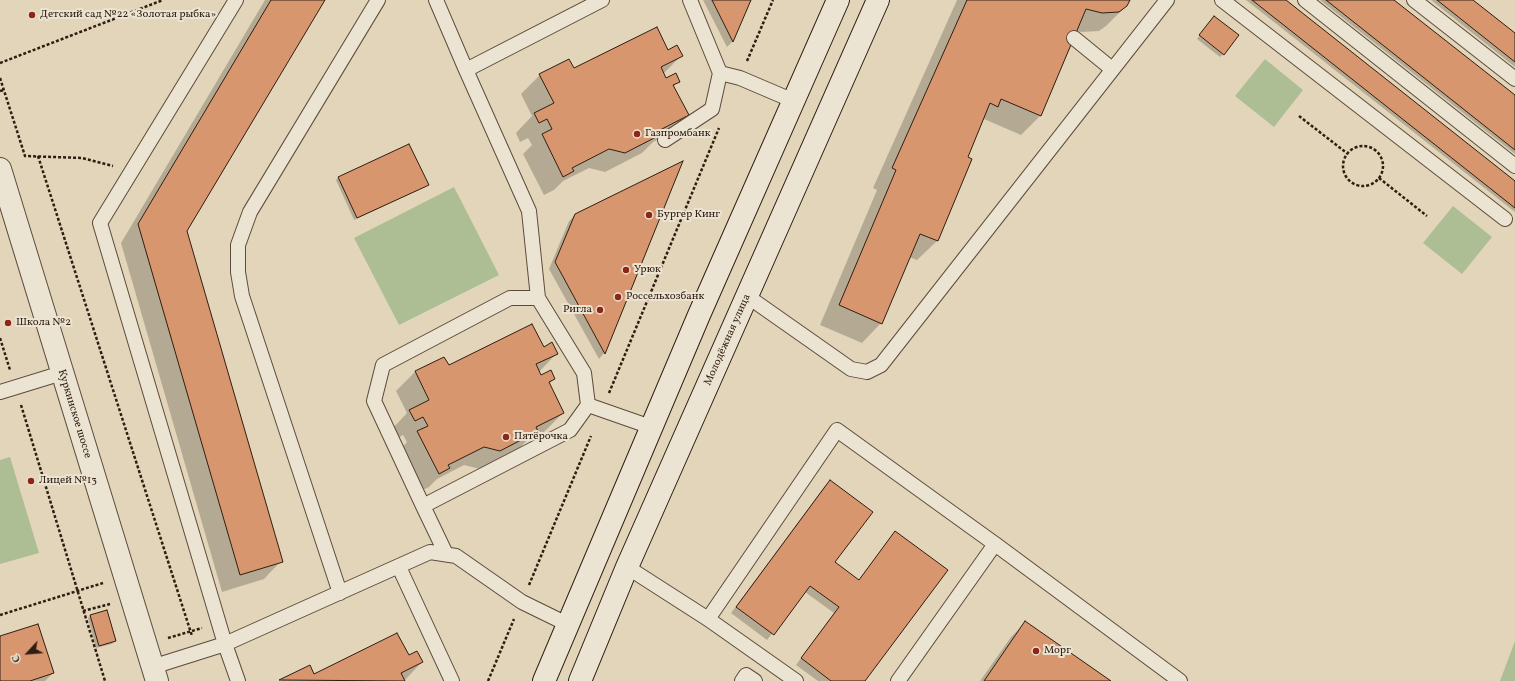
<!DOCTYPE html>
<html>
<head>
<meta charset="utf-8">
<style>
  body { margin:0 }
  #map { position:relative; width:1515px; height:681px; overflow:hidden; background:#e2d5ba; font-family:Vollkorn,serif }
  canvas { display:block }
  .north { position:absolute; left:8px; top:633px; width:40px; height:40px; -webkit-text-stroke:3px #ece4d2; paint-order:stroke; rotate:244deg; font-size:11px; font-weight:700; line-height:16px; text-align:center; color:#301d11 }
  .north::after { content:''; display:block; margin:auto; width:14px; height:18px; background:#301d11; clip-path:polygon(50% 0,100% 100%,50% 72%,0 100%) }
</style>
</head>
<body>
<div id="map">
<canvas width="1515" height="681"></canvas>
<div class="north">С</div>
</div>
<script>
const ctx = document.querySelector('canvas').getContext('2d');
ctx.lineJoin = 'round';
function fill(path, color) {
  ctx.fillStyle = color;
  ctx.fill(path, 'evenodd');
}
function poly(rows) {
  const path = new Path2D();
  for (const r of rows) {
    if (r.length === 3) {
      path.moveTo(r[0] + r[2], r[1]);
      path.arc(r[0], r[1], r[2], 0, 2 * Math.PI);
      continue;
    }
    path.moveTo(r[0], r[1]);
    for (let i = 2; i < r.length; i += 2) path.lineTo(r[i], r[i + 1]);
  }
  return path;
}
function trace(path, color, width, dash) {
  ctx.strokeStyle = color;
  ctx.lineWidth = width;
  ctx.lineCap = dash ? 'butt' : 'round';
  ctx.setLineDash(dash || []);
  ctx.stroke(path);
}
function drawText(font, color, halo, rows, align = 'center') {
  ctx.font = font + ' Vollkorn,serif';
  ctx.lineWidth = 4;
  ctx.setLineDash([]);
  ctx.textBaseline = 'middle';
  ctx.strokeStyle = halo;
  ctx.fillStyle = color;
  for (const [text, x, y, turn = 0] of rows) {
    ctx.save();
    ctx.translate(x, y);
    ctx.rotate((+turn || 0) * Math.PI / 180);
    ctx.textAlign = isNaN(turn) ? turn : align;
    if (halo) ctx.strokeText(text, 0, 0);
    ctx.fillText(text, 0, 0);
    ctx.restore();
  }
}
fill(poly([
  [1265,59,1303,90,1274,127,1235,96],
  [454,187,499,275,399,325,354,238],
  [1453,206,1492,237,1462,274,1423,243],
  [10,457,39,553,0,564,0,460],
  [1515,641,1515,681,1500,681]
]), '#aebe94');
fill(poly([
  [265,0,324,0,186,230,281,561,264,579,222,592,121,243],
  [703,0,750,0,732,42,727,47],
  [957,0,1129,0,1126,6,1106,26,1099,31,1082,32,1076,31,1040,116,1021,135,984,119,982,121,967,157,971,159,937,241,917,260,909,257,881,323,862,343,820,325,877,190,873,188],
  [1246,0,1284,0,1515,182,1515,212],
  [1320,0,1393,0,1515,97,1515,154],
  [1431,0,1472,0,1515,34,1515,67],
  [1211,20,1223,54,1220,57,1197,39],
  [668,51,681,56,663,74,666,79,679,81,673,87,688,115,669,134,653,142,642,153,605,172,589,168,563,181,554,190,544,195,523,154,532,145,528,138,520,142,516,133,532,116,521,94,540,75],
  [681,163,604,353,599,359,549,269,569,221,575,215],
  [339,177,427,185,425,187,354,220,336,180],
  [543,348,557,353,539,372,541,377,554,379,549,384,563,413,544,432,528,439,518,450,480,469,464,465,437,479,429,487,419,492,399,451,407,442,403,435,396,439,391,430,407,413,396,391,415,372,444,358,448,367],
  [830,482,834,563,858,581,895,532,864,681,818,681,796,665,834,613,805,592,767,640,731,613,824,487],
  [90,616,115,641,112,644,96,648,88,618],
  [1025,623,1109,681,980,681,1011,637],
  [0,637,53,673,45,681,0,681],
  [408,657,422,662,404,681,280,681,309,667,313,675]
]), '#0003');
const building = poly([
  [271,0,325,0,187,231,283,562,240,575,138,224,271,0],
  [712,0,751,0,733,42,712,0],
  [967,0,1130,0,1127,6,1119,12,1102,13,1086,9,1041,116,1001,99,998,107,990,103,968,157,972,159,938,241,920,234,882,324,839,305,896,170,892,168,967,0],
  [1252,0,1286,0,1515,181,1515,208,1252,0],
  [1326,0,1394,0,1515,95,1515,150,1326,0],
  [1437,0,1473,0,1515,33,1515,62,1437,0],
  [1214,16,1239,35,1224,55,1199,35,1214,16],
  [657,27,668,50,677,45,683,56,661,67,666,78,676,73,680,82,673,85,689,115,660,130,662,134,625,153,609,149,572,168,574,171,563,177,542,134,552,129,547,119,539,123,534,113,554,103,539,74,569,59,574,68,657,27],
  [409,144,429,185,357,218,338,177,409,144],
  [683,161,605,354,555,262,575,214,683,161],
  [532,324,544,347,552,342,558,354,536,364,541,375,551,370,555,379,549,382,564,413,536,427,538,431,500,451,484,447,448,465,450,468,439,474,417,431,428,426,423,417,415,421,409,410,429,400,415,371,444,357,449,365,532,324],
  [830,480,873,512,835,562,859,580,895,531,948,570,865,681,831,681,801,658,839,607,810,586,774,635,736,607,830,480],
  [107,610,116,641,99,646,90,615,107,610],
  [1025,621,1111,681,984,681,1025,621],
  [38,624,54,673,30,681,0,681,0,636,38,624],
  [397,633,409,655,417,651,423,662,401,673,405,681,279,680,310,665,314,674,397,633]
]);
fill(building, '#d7966e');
trace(building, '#301d11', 1);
const service = poly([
  [236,0,100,223,225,644,238,681],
  [436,0,466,70],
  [690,0,720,73,740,78,794,101],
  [1222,0,1505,219],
  [1305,0,1515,166],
  [1414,0,1515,79],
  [1074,38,1112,69],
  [665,140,712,109,720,73],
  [747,296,851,369,867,372,881,365,1167,0],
  [538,298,529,211,466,70,602,0],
  [0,392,62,373],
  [588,405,651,427],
  [423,506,570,430,588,405,584,373,538,298,510,298,383,365,374,401,423,506,446,554],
  [399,567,452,681],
  [627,567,708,619,837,430,995,544],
  [340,593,242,296,238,272,238,245,250,212,378,0],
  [708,619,796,681],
  [152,667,225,644,430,552,456,556,522,602,567,624],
  [742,681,746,675,755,681],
  [898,681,995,544,1180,681]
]);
const minor = poly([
  [0,169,157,681]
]);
const secondary = poly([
  [544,681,699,315,838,0],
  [580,681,627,567,878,0]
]);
trace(service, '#5c4b3b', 16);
trace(minor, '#5c4b3b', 24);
trace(secondary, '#301d11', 24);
trace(poly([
  [747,61,773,0],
  [0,63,163,0],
  [0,78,25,156,82,158,113,166],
  [0,91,4,90],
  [1299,116,1348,154],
  [1363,166,20],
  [38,156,192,636],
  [1379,178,1427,216],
  [0,338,10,370],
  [609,393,719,128],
  [21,405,105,681],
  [529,585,591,436],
  [83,611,110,604],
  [0,615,103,583],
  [168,638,202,628],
  [488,681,514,619]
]), '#301d11', 2.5, [3, 2]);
trace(service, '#ece4d2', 14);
trace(minor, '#ece4d2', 22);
trace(secondary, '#ece4d2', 22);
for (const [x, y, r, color] of [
  [32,15,4,"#8f2418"],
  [637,134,4,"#8f2418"],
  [649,215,4,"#8f2418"],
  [626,270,4,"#8f2418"],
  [618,297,4,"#8f2418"],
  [600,310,4,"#8f2418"],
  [8,323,4,"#8f2418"],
  [506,437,4,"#8f2418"],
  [31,481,4,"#8f2418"],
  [1036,651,4,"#8f2418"]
]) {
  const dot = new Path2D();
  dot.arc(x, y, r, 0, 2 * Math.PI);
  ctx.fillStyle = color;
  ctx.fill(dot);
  trace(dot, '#ece4d2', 1.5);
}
drawText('11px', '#301d11', '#ece4d2', [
  ["Детский сад №22 «Золотая рыбка»",40,15],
  ["Газпромбанк",645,134],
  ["Бургер Кинг",657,215],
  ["Урюк",634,270],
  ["Россельхозбанк",626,297],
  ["Ригла",592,310,"right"],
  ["Школа №2",16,323],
  ["Пятёрочка",514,437],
  ["Лицей №13",39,481],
  ["Морг",1044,651]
], 'left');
drawText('11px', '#301d11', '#ece4d2', [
  ["Молодёжная улица",728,340,-66],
  ["Куркинское шоссе",74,414,73]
]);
</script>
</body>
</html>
